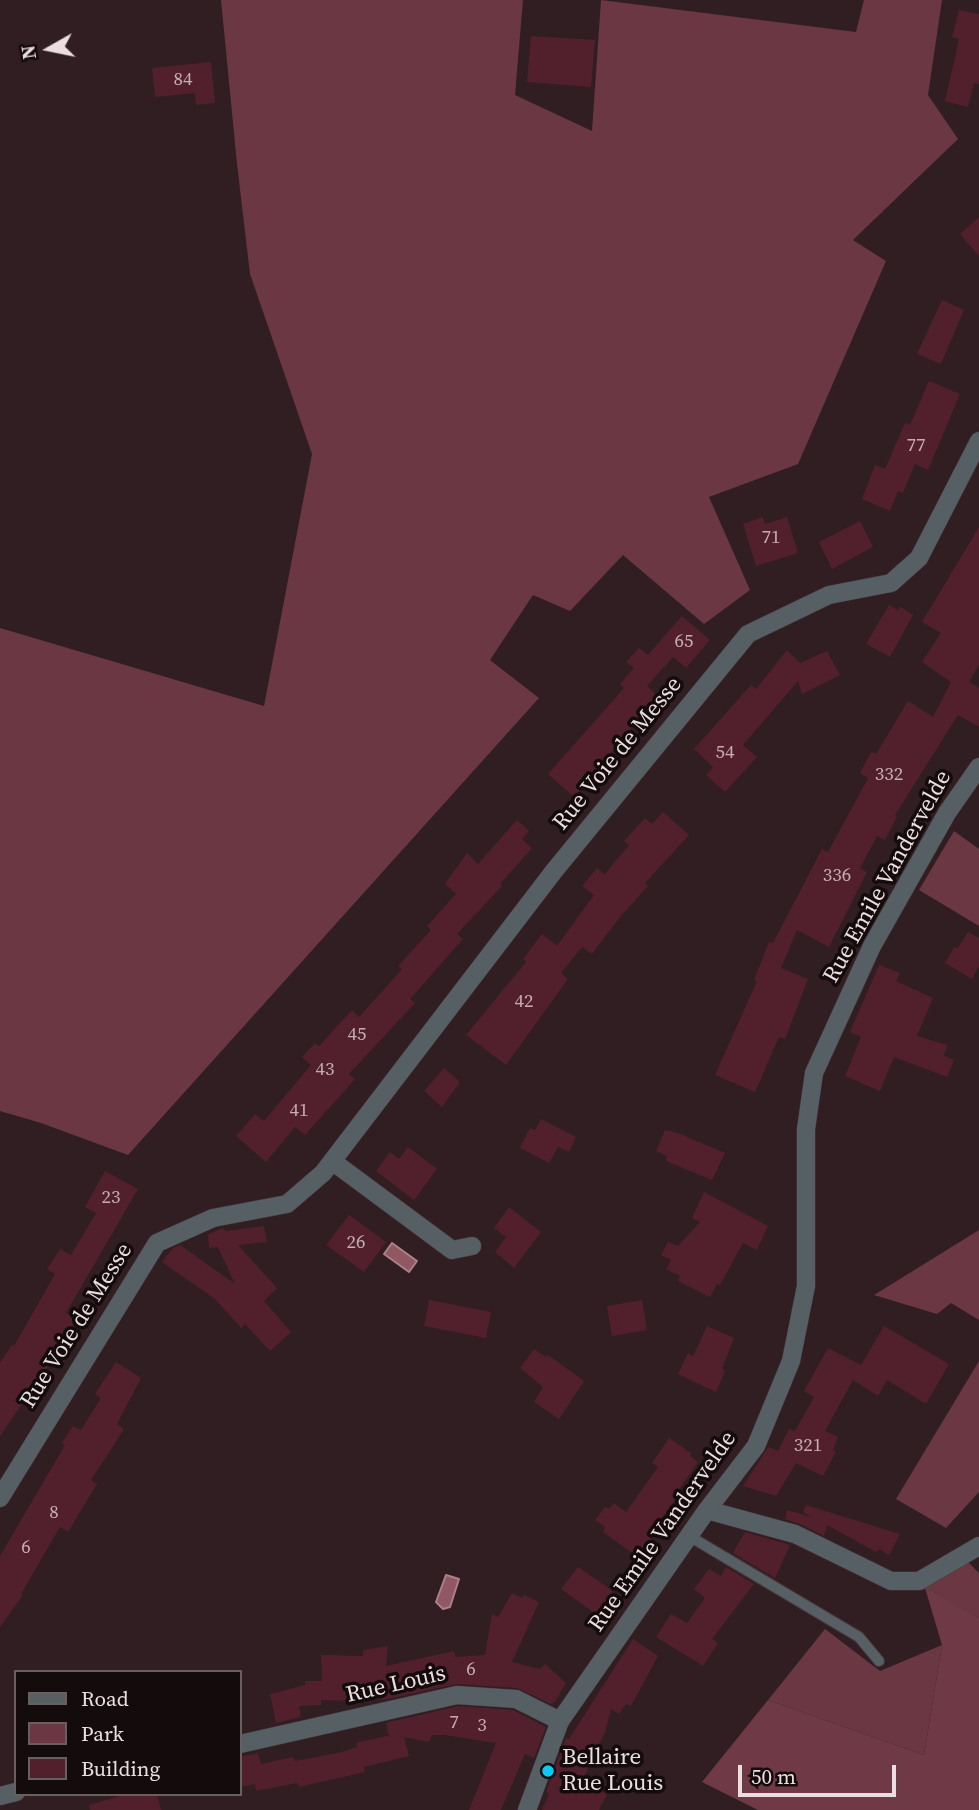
<!DOCTYPE html>
<html>
<head>
<meta charset="utf-8">
<style>
  body { margin:0 }
  #map { position:relative; width:979px; height:1810px; overflow:hidden; background:#301e22; font-family:"Source Serif 4",serif }
  canvas { display:block }
  .legend { position:absolute; left:14px; top:1670px; width:228px; height:126px; box-sizing:border-box; background:#130b0c; border:2px solid #695f61; margin:0; padding:9px 12px; list-style:none; font-size:21px; color:#ebdee0 }
  .legend li { display:flex; align-items:center; gap:14px; height:35px }
  .legend b { width:35px; border:2px solid #695f61 }
  .north { position:absolute; left:14px; top:14px; width:70px; height:70px; -webkit-text-stroke:5px #130b0c; paint-order:stroke; rotate:261deg; font-size:19px; font-weight:700; line-height:28px; text-align:center; color:#ebdee0 }
  .north::after { content:''; display:block; margin:auto; width:24px; height:32px; background:#ebdee0; clip-path:polygon(50% 0,100% 100%,50% 72%,0 100%) }
  .scale { position:absolute; left:738px; top:1765px; width:158px; height:32px; box-sizing:border-box; border:4px solid #ebdee0; border-top:0; padding-left:9px; font-size:21px; line-height:24px; white-space:nowrap; color:#ebdee0; -webkit-text-stroke:5px #130b0c; paint-order:stroke }
</style>
</head>
<body>
<div id="map">
<canvas width="979" height="1810"></canvas>
<ul class="legend">
<li><b style="height:9px;background:#565f63"></b>Road</li>
<li><b style="height:19px;background:#6a3743"></b>Park</li>
<li><b style="height:19px;background:#52202d"></b>Building</li>
</ul>
<div class="north">N</div>
<div class="scale">50 m</div>
</div>
<script>
const ctx = document.querySelector('canvas').getContext('2d');
ctx.lineJoin = 'round';
function fill(path, color) {
  ctx.fillStyle = color;
  ctx.fill(path, 'evenodd');
}
function poly(rows) {
  const path = new Path2D();
  for (const r of rows) {
    path.moveTo(r[0], r[1]);
    for (let i = 2; i < r.length; i += 2) path.lineTo(r[i], r[i + 1]);
  }
  return path;
}
function trace(path, color, width, dash) {
  ctx.strokeStyle = color;
  ctx.lineWidth = width;
  ctx.lineCap = dash ? 'butt' : 'round';
  ctx.setLineDash(dash || []);
  ctx.stroke(path);
}
function drawText(font, color, halo, rows, align = 'center') {
  ctx.font = font + ' "Source Serif 4",serif';
  ctx.lineWidth = 7;
  ctx.setLineDash([]);
  ctx.textBaseline = 'middle';
  ctx.strokeStyle = halo;
  ctx.fillStyle = color;
  for (const [text, x, y, turn = 0] of rows) {
    ctx.save();
    ctx.translate(x, y);
    ctx.rotate((+turn || 0) * Math.PI / 180);
    ctx.textAlign = isNaN(turn) ? turn : align;
    if (halo) ctx.strokeText(text, 0, 0);
    ctx.fillText(text, 0, 0);
    ctx.restore();
  }
}
fill(poly([
  [221,0,523,0,515,95,592,131,601,0,856,32,864,0,942,0,928,95,958,139,853,240,886,261,798,464,709,497,750,590,704,624,623,555,570,611,533,595,490,660,539,698,128,1155,41,1123,0,1111,0,628,264,706,312,454,250,274,237,164],
  [954,831,979,849,979,926,919,890],
  [979,1230,979,1320,951,1303,937,1314,874,1295],
  [979,1361,979,1492,946,1528,896,1499],
  [965,1559,979,1573,979,1618,919,1586],
  [825,1629,880,1671,942,1645,924,1755,768,1700]
]), '#6a3743');
fill(poly([
  [925,1588,979,1618,979,1810,758,1810,702,1782,768,1700,924,1755,942,1645]
]), '#6f3946');
const water = poly([
  [392,1243,417,1261,409,1272,384,1254,392,1243],
  [446,1575,459,1579,450,1607,443,1609,436,1602,446,1575]
]);
fill(water, '#915864');
trace(water, '#ac8089', 2);
fill(poly([
  [959,10,979,14,979,84,974,83,968,107,945,101,959,39,952,37],
  [531,36,595,40,591,87,527,82],
  [211,62,215,103,196,105,195,93,155,97,152,68],
  [979,217,979,256,960,234],
  [942,300,964,310,941,364,917,354],
  [929,381,960,394,928,470,915,464,903,493,898,491,890,511,862,499,875,465,885,469,905,423,910,425],
  [763,517,765,524,787,517,798,553,756,566,743,524],
  [860,521,873,547,832,569,819,542],
  [979,527,979,665,969,682,979,688,979,727,958,715,895,815,897,817,885,840,877,836,860,868,867,872,829,947,797,930,781,968,808,979,785,1039,779,1037,755,1092,715,1075,757,981,754,980,769,942,773,943,822,849,828,852,868,778,860,773,871,752,876,754,908,701,933,717,951,682,922,662,941,633,922,622],
  [889,605,898,610,901,607,913,615,890,657,866,644],
  [682,616,710,640,686,668,673,657,647,686,658,696,574,797,548,774,624,688,620,684,634,668,626,662,639,648,648,655],
  [787,650,800,663,827,651,840,675,802,694,798,681,743,745,757,757,725,792,706,775,713,767,694,749,751,685,756,689],
  [663,812,689,835,645,883,648,886,620,917,592,954,582,947,561,973,568,979,506,1065,466,1035,526,962,523,959,542,934,557,946,594,895,582,886,597,868,605,874,629,845,624,841,645,818,652,824],
  [517,820,529,831,522,839,532,848,500,884,502,886,457,934,463,939,410,999,415,1003,349,1074,355,1079,305,1135,295,1127,266,1162,236,1136,255,1114,264,1121,311,1065,302,1057,315,1043,319,1046,352,1010,359,1017,402,969,398,966,431,930,427,926,456,894,445,884,467,853,478,864],
  [968,932,979,938,979,966,972,979,945,963,954,947,958,948],
  [879,965,900,973,896,981,933,998,917,1036,947,1045,944,1056,954,1060,947,1077,894,1057,880,1091,845,1076,861,1037,850,1032],
  [444,1068,460,1082,442,1107,424,1091],
  [541,1119,576,1137,569,1152,558,1147,549,1163,520,1148,530,1128,535,1130],
  [665,1130,678,1133,725,1153,712,1180,666,1161,667,1156,656,1151],
  [408,1147,437,1169,414,1200,376,1171,390,1152,399,1159],
  [105,1171,138,1189,66,1313,76,1319,58,1352,0,1436,0,1363,12,1345,14,1346,55,1274,47,1269,60,1249,71,1255,96,1213,85,1207],
  [704,1192,768,1226,757,1250,743,1243,720,1285,717,1284,710,1297,678,1281,680,1276,666,1269,671,1260,661,1255,668,1242,678,1246,700,1222,692,1218],
  [509,1207,541,1232,514,1268,495,1252,506,1237,494,1228],
  [349,1215,386,1242,364,1272,326,1245],
  [264,1226,267,1242,238,1245,277,1288,264,1301,291,1332,270,1351,245,1324,241,1328,215,1299,162,1262,173,1248,180,1245,235,1284,218,1247,209,1248,208,1234,223,1228,226,1231],
  [429,1300,491,1312,486,1338,424,1326],
  [642,1300,647,1330,612,1336,607,1306],
  [707,1326,734,1338,722,1369,725,1371,716,1392,678,1374,688,1353,693,1356],
  [884,1326,949,1364,926,1404,887,1380,878,1396,853,1380,825,1431,838,1437,833,1450,836,1452,823,1476,796,1463,776,1496,743,1486,768,1447,778,1451,789,1429,795,1431,814,1397,804,1391,828,1348,861,1365],
  [534,1349,546,1357,548,1355,584,1381,559,1419,534,1402,543,1387,520,1368],
  [116,1362,141,1378,117,1424,124,1429,91,1480,97,1484,68,1532,60,1527,21,1594,23,1595,0,1627,0,1556,65,1445,62,1443,73,1426,81,1430,101,1398,95,1394],
  [669,1438,691,1453,690,1456,698,1462,674,1497,676,1498,649,1537,652,1540,639,1558,603,1532,605,1527,595,1520,605,1507,609,1509,614,1503,626,1512,658,1467,652,1463],
  [806,1505,848,1518,900,1534,889,1555,879,1549,876,1552,827,1525,824,1536,800,1524,785,1519,787,1510,811,1517,803,1512],
  [745,1532,790,1545,775,1578,733,1553],
  [578,1567,613,1591,596,1614,561,1589],
  [726,1567,754,1584,712,1639,718,1643,703,1666,656,1637,671,1614,687,1623,705,1598,694,1589,709,1569,721,1576],
  [512,1593,522,1598,524,1595,539,1602,512,1662,540,1669,545,1664,566,1683,555,1702,551,1704,517,1688,457,1684,382,1700,382,1698,370,1701,321,1700,321,1705,299,1706,301,1717,276,1723,270,1694,305,1685,305,1681,322,1681,321,1655,363,1656,363,1650,388,1646,386,1666,454,1651,455,1657,485,1655,492,1614,498,1617],
  [633,1639,658,1656,631,1706,626,1704,619,1714,611,1709,605,1732,582,1781,607,1794,599,1810,542,1810,549,1794,546,1792,566,1738,569,1739],
  [458,1706,513,1710,546,1727,534,1758,525,1754,501,1810,469,1810,496,1743,444,1735,432,1735,429,1742,404,1737,409,1756,364,1767,365,1772,299,1787,297,1783,256,1791,255,1784,240,1787,240,1757,258,1753,261,1764,293,1757,295,1761,342,1752,357,1747,356,1743,391,1735,388,1734,386,1723],
  [127,1794,157,1794,161,1810,90,1810,89,1805]
]), '#52202d');
const service = poly([
  [689,1536,859,1637,879,1661]
]);
const minor = poly([
  [332,1161,452,1250,472,1246],
  [0,1498,157,1243,213,1218,287,1204,323,1173,554,871,748,634,829,595,891,583,919,558,979,441],
  [707,1510,795,1534,891,1581,919,1581,979,1546],
  [240,1744,457,1695,516,1699,560,1721],
  [0,1796,16,1792]
]);
const tertiary = poly([
  [527,1810,560,1721,707,1510,756,1446,791,1361,806,1286,806,1129,814,1073,872,946,947,813,979,767]
]);
trace(service, '#4a393d', 12);
trace(minor, '#4a393d', 19);
trace(tertiary, '#4a393d', 19);
trace(service, '#565f63', 10);
trace(minor, '#565f63', 18);
trace(tertiary, '#565f63', 18);
for (const [x, y, r, color] of [
  [548,1771,7,"#08cbf9"]
]) {
  const dot = new Path2D();
  dot.arc(x, y, r, 0, 2 * Math.PI);
  ctx.fillStyle = color;
  ctx.fill(dot);
  trace(dot, '#130b0c', 2.5);
}
drawText('19px', '#c5aeb3', null, [
  ["84",183,80],
  ["77",916,446],
  ["71",771,538],
  ["65",684,642],
  ["54",725,753],
  ["332",889,775],
  ["336",837,876],
  ["42",524,1002],
  ["45",357,1035],
  ["43",325,1070],
  ["41",299,1111],
  ["23",111,1198],
  ["26",356,1243],
  ["321",808,1446],
  ["8",54,1513],
  ["6",26,1548],
  ["6",471,1670],
  ["7",454,1723],
  ["3",482,1726]
]);
drawText('23px', '#ebdee0', '#130b0c', [
  ["Rue Voie de Messe",618,754,-51],
  ["Rue Emile Vandervelde",888,877,-61],
  ["Rue Voie de Messe",77,1326,-58],
  ["Rue Emile Vandervelde",663,1532,-55],
  ["Rue Louis",396,1685,-13]
]);
drawText('23px', '#ebdee0', '#130b0c', [
  ["Bellaire",562,1758],
  ["Rue Louis",562,1784]
], 'left');
</script>
</body>
</html>
